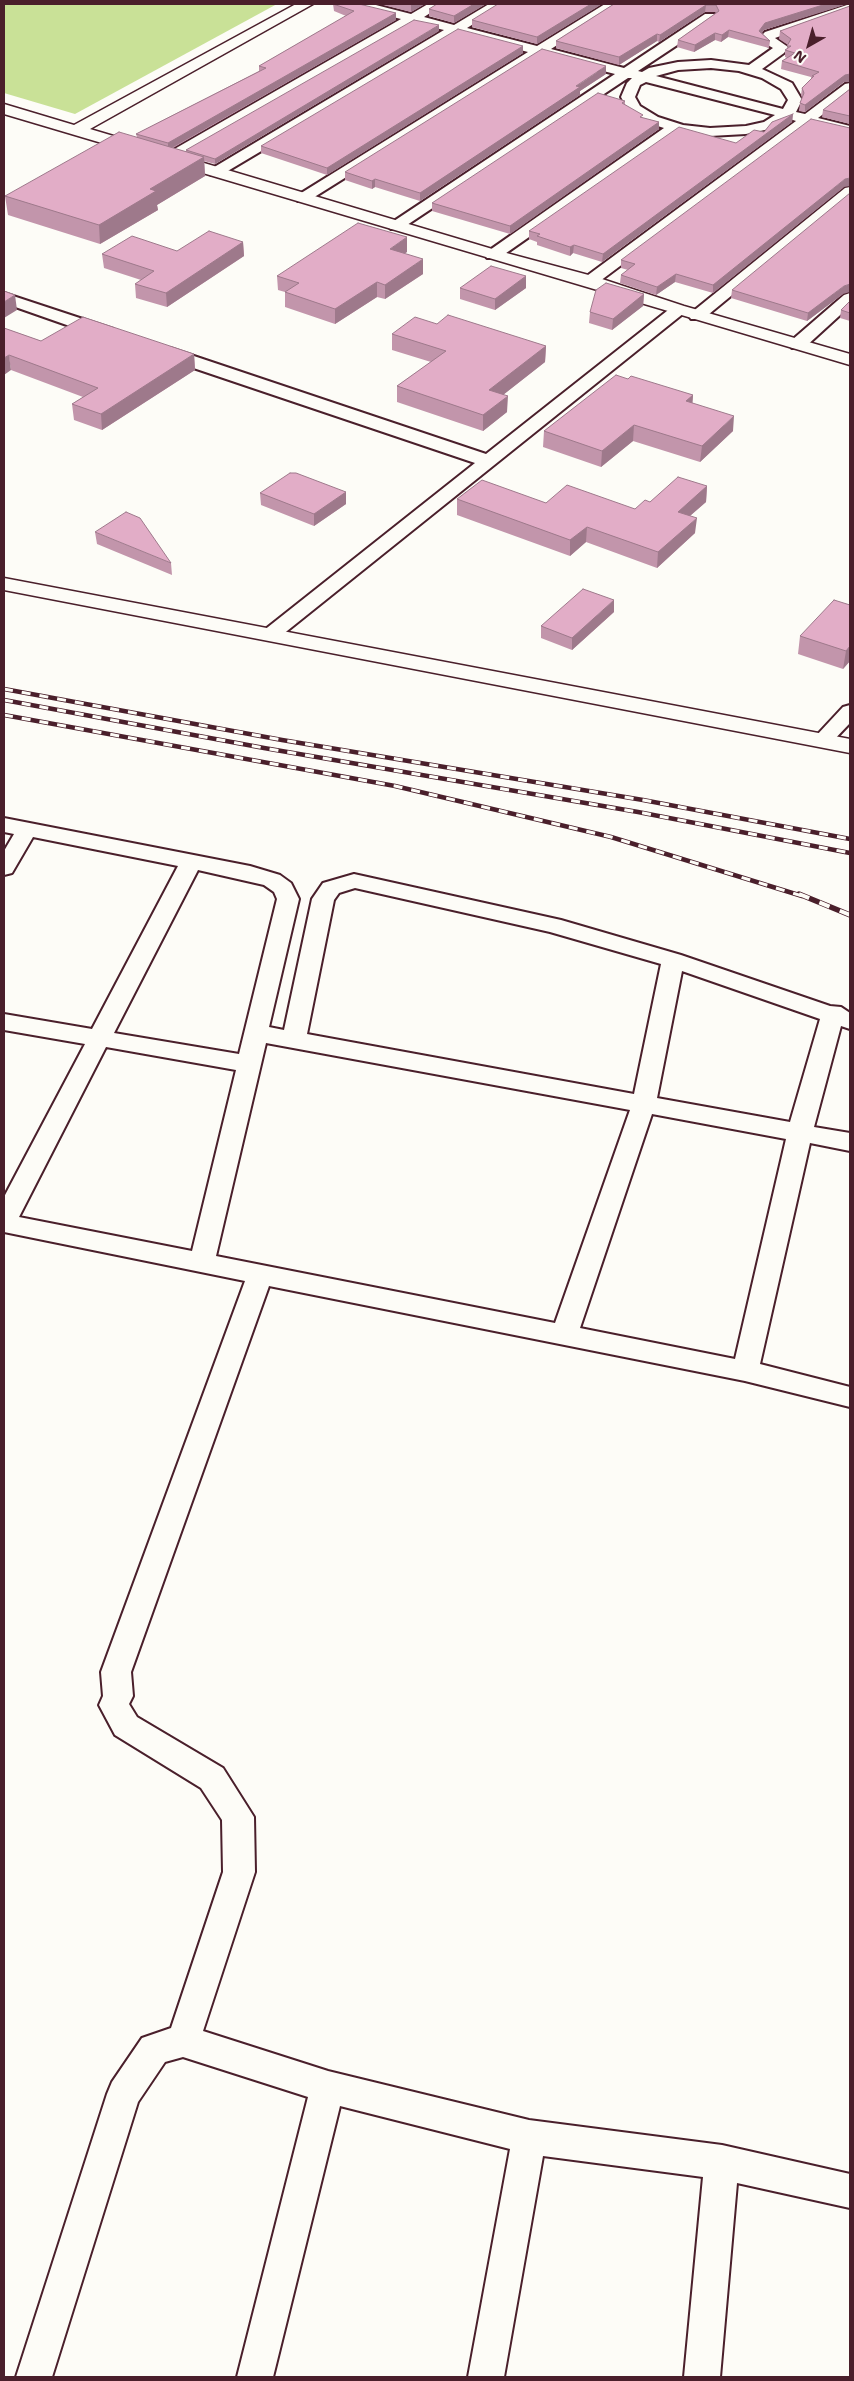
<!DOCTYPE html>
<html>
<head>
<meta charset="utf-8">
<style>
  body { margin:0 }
  #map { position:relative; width:854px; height:2381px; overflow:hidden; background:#fdfcf7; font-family:"Shantell Sans",sans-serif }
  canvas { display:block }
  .frame { position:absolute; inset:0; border:5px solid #4a1f2b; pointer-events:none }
  .north { position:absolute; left:784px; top:20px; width:50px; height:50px; -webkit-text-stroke:4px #fdfcf7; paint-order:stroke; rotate:218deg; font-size:14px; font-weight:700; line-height:20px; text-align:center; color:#4a1f2b }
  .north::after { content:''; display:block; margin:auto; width:18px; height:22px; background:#4a1f2b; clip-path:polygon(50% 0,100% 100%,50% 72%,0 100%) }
</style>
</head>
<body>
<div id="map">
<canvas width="854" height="2381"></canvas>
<div class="frame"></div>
<div class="north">N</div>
</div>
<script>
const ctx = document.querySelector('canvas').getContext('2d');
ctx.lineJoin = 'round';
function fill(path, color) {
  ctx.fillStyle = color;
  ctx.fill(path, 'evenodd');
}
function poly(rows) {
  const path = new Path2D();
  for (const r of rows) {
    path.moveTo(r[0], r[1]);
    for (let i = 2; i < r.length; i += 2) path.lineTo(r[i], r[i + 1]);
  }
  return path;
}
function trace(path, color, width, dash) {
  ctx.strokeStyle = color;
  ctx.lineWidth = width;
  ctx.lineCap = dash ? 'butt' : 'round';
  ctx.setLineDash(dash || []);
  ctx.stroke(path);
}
fill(poly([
  [4,4,277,4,75,114,4,93]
]), '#c9e197');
const minor = poly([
  [350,4,372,4,411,14,428,4,444,4,424,17,454,25,489,4,505,4,467,28,537,46,605,4,621,4,551,49,624,68,705,14,715,14,717,17,715,20,638,71,642,72,649,68,678,62,711,60,749,65,773,48,764,43,760,37,765,32,850,4,850,11,775,38,788,47,784,53,762,69,792,83,802,100,796,112,805,114,845,84,850,83,850,94,818,118,850,126,850,134,810,124,596,284,590,286,584,284,582,281,584,278,796,121,790,119,774,128,746,134,710,136,678,133,499,258,487,258,485,255,487,252,664,128,648,123,629,112,621,97,627,83,632,78,628,78,401,229,391,229,388,226,391,223,615,74,541,55,308,201,298,201,295,198,298,195,528,52,458,34,221,175,211,175,209,172,211,169,444,30,414,23,174,161,164,161,162,158,164,155,401,19,352,7,350,4],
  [711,68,739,71,762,78,781,89,788,100,783,109,656,76,678,70,711,68],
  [646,82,775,115,764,122,746,126,710,128,683,125,658,117,640,106,635,97,640,85,646,82],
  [850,187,850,198,703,319,691,319,689,316,691,313,845,188,850,187],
  [4,293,113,329,115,333,113,337,107,338,101,337,4,303,4,293],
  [850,293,850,306,804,348,792,348,790,344,792,340,844,295,850,293],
  [678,305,686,310,684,313,277,639,263,639,260,635,263,631,475,463,158,356,156,352,158,348,170,348,486,454,672,307,678,305],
  [850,705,850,723,830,744,823,746,816,744,813,740,816,736,843,707,850,705],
  [4,818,250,866,280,875,291,883,299,899,269,1027,284,1030,312,899,323,883,354,874,561,920,681,955,830,1006,841,1007,850,1013,850,1029,841,1026,814,1127,850,1133,850,1151,810,1143,760,1364,850,1387,850,1407,745,1381,269,1286,131,1672,133,1696,129,1704,137,1717,223,1768,254,1817,255,1872,203,2031,328,2071,529,2120,722,2145,850,2174,850,2208,737,2183,720,2377,684,2377,703,2177,543,2156,504,2377,468,2377,510,2149,340,2106,273,2377,237,2377,308,2097,183,2057,165,2062,138,2102,52,2377,16,2377,107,2094,112,2082,142,2038,171,2028,223,1872,222,1820,201,1788,115,1735,99,1705,103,1696,101,1672,245,1281,4,1232,4,1197,85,1044,4,1030,4,1014,92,1029,178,866,33,837,12,873,4,875,4,851,14,834,4,832,4,818],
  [198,870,264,885,274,892,277,899,239,1054,114,1033,198,870],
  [355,888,550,932,661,964,634,1094,307,1034,334,900,339,893,355,888],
  [682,971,820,1019,790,1122,657,1098,682,971],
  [266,1043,630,1110,555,1323,216,1256,266,1043],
  [106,1047,236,1070,192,1251,19,1217,106,1047],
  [652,1114,786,1139,735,1359,580,1328,652,1114]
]);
const secondary = poly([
  [296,4,313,4,90,129,499,251,596,277,684,306,850,354,850,365,4,114,4,104,74,125,296,4],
  [4,578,850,739,850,753,4,590,4,578]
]);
trace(minor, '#4a1f2b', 4);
trace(secondary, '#4a1f2b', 3);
fill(minor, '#fdfcf7');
fill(secondary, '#fdfcf7');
const railFar1 = poly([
  [4,689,282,740,643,800,850,839],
  [4,700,264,748,638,812,850,853],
  [4,715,395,786,611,837,802,896]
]);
const rail = poly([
  [799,894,850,915]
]);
trace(railFar1, '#4a1f2b', 4.5);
trace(rail, '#4a1f2b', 5.5);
trace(railFar1, '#fdfcf7', 3, [9]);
trace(rail, '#fdfcf7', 4, [11]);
fill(poly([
  [333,4,396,13,396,20,173,148,186,152,186,150,439,31,215,164,204,161,205,176,157,205,158,210,100,244,8,215,5,196,137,137,136,134,259,71,259,66,346,16,334,11],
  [379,4,425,4,411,12],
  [486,4,454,23,429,16,429,9],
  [602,4,537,44,472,27,472,20],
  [614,4,847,4,764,30,762,33,770,41,769,48,728,37,721,42,715,40,694,52,677,47,678,40,716,13,715,12,705,12,659,42,657,41,619,65,556,48,556,41],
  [850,6,850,82,844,82,805,112,799,111,800,103,802,98,801,95,802,88,811,79,811,77,781,69,782,61,787,58,785,57,785,50,787,49,788,45,779,39,780,31],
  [523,46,523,53,327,175,261,153,261,146],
  [606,74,580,91,580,95,420,201,375,187,372,189,345,180,345,172],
  [850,89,850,124,822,117,823,110],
  [625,101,625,105,643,118,659,122,659,129,510,234,432,211,432,203],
  [793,114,792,122,602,262,573,253,570,256,537,245,537,242,529,239,529,231,736,143,764,132],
  [844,187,713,293,675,282,656,295,620,283,621,275,628,270,621,268,621,260],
  [243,242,244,256,167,307,136,298,135,284,141,280,104,268,102,254,177,251],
  [407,252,404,254,423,274,385,299,377,297,335,324,285,307,285,292,278,290,277,276],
  [526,276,526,288,495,310,460,299,460,288],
  [732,290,843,294,807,321,731,298],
  [644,294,643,306,612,330,589,323,590,312],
  [850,301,850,321,840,318,841,310],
  [437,324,546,346,545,362,504,394,507,412,483,431,397,402,397,386,431,362,392,350,392,334],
  [4,328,41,341,194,354,195,370,102,430,74,420,72,404,83,397,11,370],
  [628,379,693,395,692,403,733,431,700,462,633,441,601,467,543,447,544,431],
  [707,486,706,502,690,516,695,533,657,568,586,542,570,556,457,515,457,499,546,503,635,509,650,502],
  [346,492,346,504,314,526,261,505,260,493],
  [95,532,171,563,172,575,97,544],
  [850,605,850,661,843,669,798,654,800,636],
  [614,612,572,650,541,638,541,626]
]), '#c295ab');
fill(poly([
  [413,4,425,4,411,12,411,5],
  [474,4,486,4,454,23,454,16],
  [591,4,602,4,537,44,537,37],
  [826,4,847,4,764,30,758,38,759,31,765,23],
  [706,5,705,12,659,42,660,35],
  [396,13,396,20,168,150,168,143],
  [439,25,439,31,215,164,215,159],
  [729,30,728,37,721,42,722,35],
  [715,33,715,40,694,52,695,45],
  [657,34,657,41,619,65,619,57],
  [523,46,523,53,327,175,327,168],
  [606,66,606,74,580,91,580,95,420,201,420,193],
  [850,74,850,82,844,82,805,112,805,105,845,75],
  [793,114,792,122,602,262,603,254],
  [659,122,659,129,510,234,510,226],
  [204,157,205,176,157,205,158,210,100,244,99,225,150,189],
  [850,178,850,186,844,187,713,293,713,285,845,179],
  [375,179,375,187,372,189,372,181],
  [407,237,407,252,390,263,390,249],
  [243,242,244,256,167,307,166,293],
  [574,245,573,253,570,256,570,247],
  [423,259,423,274,385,299,385,285],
  [676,274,675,282,656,295,657,287],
  [526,276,526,288,495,310,495,299],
  [377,282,377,297,335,324,335,309],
  [850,284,850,292,843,294,807,321,808,313,844,286],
  [644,294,643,306,612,330,613,319],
  [15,295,17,310,4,318,4,302],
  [546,346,545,362,489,406,489,390],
  [194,354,195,370,102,430,101,414],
  [9,355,11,370,4,375,4,358],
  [693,395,692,411,686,401],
  [508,396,507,412,483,431,483,415],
  [734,416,733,431,700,462,702,446],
  [634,425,633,441,601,467,602,451],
  [707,486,706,502,677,527,678,512],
  [346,492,346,504,314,526,314,514],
  [697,518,695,533,657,568,658,552],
  [587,527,586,542,570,556,570,540],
  [614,600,614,612,572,650,572,638],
  [850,646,850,661,843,669,846,651]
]), '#9e798b');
const building = poly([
  [333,4,359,4,396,13,168,143,136,134,266,68,259,66,354,11,333,4],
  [437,4,474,4,454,16,429,9,437,4],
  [498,4,591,4,537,37,472,20,498,4],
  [614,4,826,4,765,23,759,31,770,41,729,30,722,35,715,33,695,45,678,40,719,11,716,5,706,5,660,35,657,34,619,57,556,41,614,4],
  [850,6,850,74,845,75,805,105,800,103,804,93,802,88,814,76,812,76,819,72,782,61,795,53,785,50,791,46,787,46,791,39,780,31,850,6],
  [414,20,439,25,215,159,186,150,414,20],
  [458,29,523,46,327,168,261,146,458,29],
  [542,49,606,66,576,86,580,87,420,193,375,179,372,181,345,172,542,49],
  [850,89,850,116,823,110,850,89],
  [598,93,625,101,622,103,643,115,640,117,659,122,510,226,432,203,598,93],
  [793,114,603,254,574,245,570,247,537,236,540,234,529,231,679,127,736,143,754,130,764,132,772,122,793,114],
  [811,119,850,128,850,178,845,179,713,285,676,274,657,287,621,275,635,264,621,260,811,119],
  [119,132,204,157,150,189,156,191,99,225,5,196,119,132],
  [850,193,850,284,844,286,808,313,732,290,850,193],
  [358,223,407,237,390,249,423,259,385,285,377,282,335,309,285,292,299,283,277,276,358,223],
  [209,231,243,242,166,293,135,284,154,271,102,254,132,236,177,251,209,231],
  [491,266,526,276,495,299,460,288,491,266],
  [606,283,644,294,613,319,590,312,596,290,606,283],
  [4,291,15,295,4,302,4,291],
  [850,301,850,313,841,310,850,301],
  [448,315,546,346,489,390,508,396,483,415,397,386,446,351,392,334,415,317,437,324,448,315],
  [83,317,194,354,101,414,72,404,98,388,9,355,4,358,4,328,41,341,83,317],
  [616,375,628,379,631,376,693,395,686,401,734,416,702,446,634,425,602,451,544,431,616,375],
  [290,473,296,473,346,492,314,514,260,493,290,473],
  [678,477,707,486,678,512,697,518,658,552,587,527,570,540,457,499,482,480,546,503,567,485,635,509,645,500,650,502,678,477],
  [126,512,140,518,171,563,95,532,126,512],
  [583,589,614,600,572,638,541,626,583,589],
  [834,600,850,605,850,646,846,651,800,636,834,600]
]);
fill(building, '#e2adc7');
trace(building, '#9e798b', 1);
</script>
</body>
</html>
